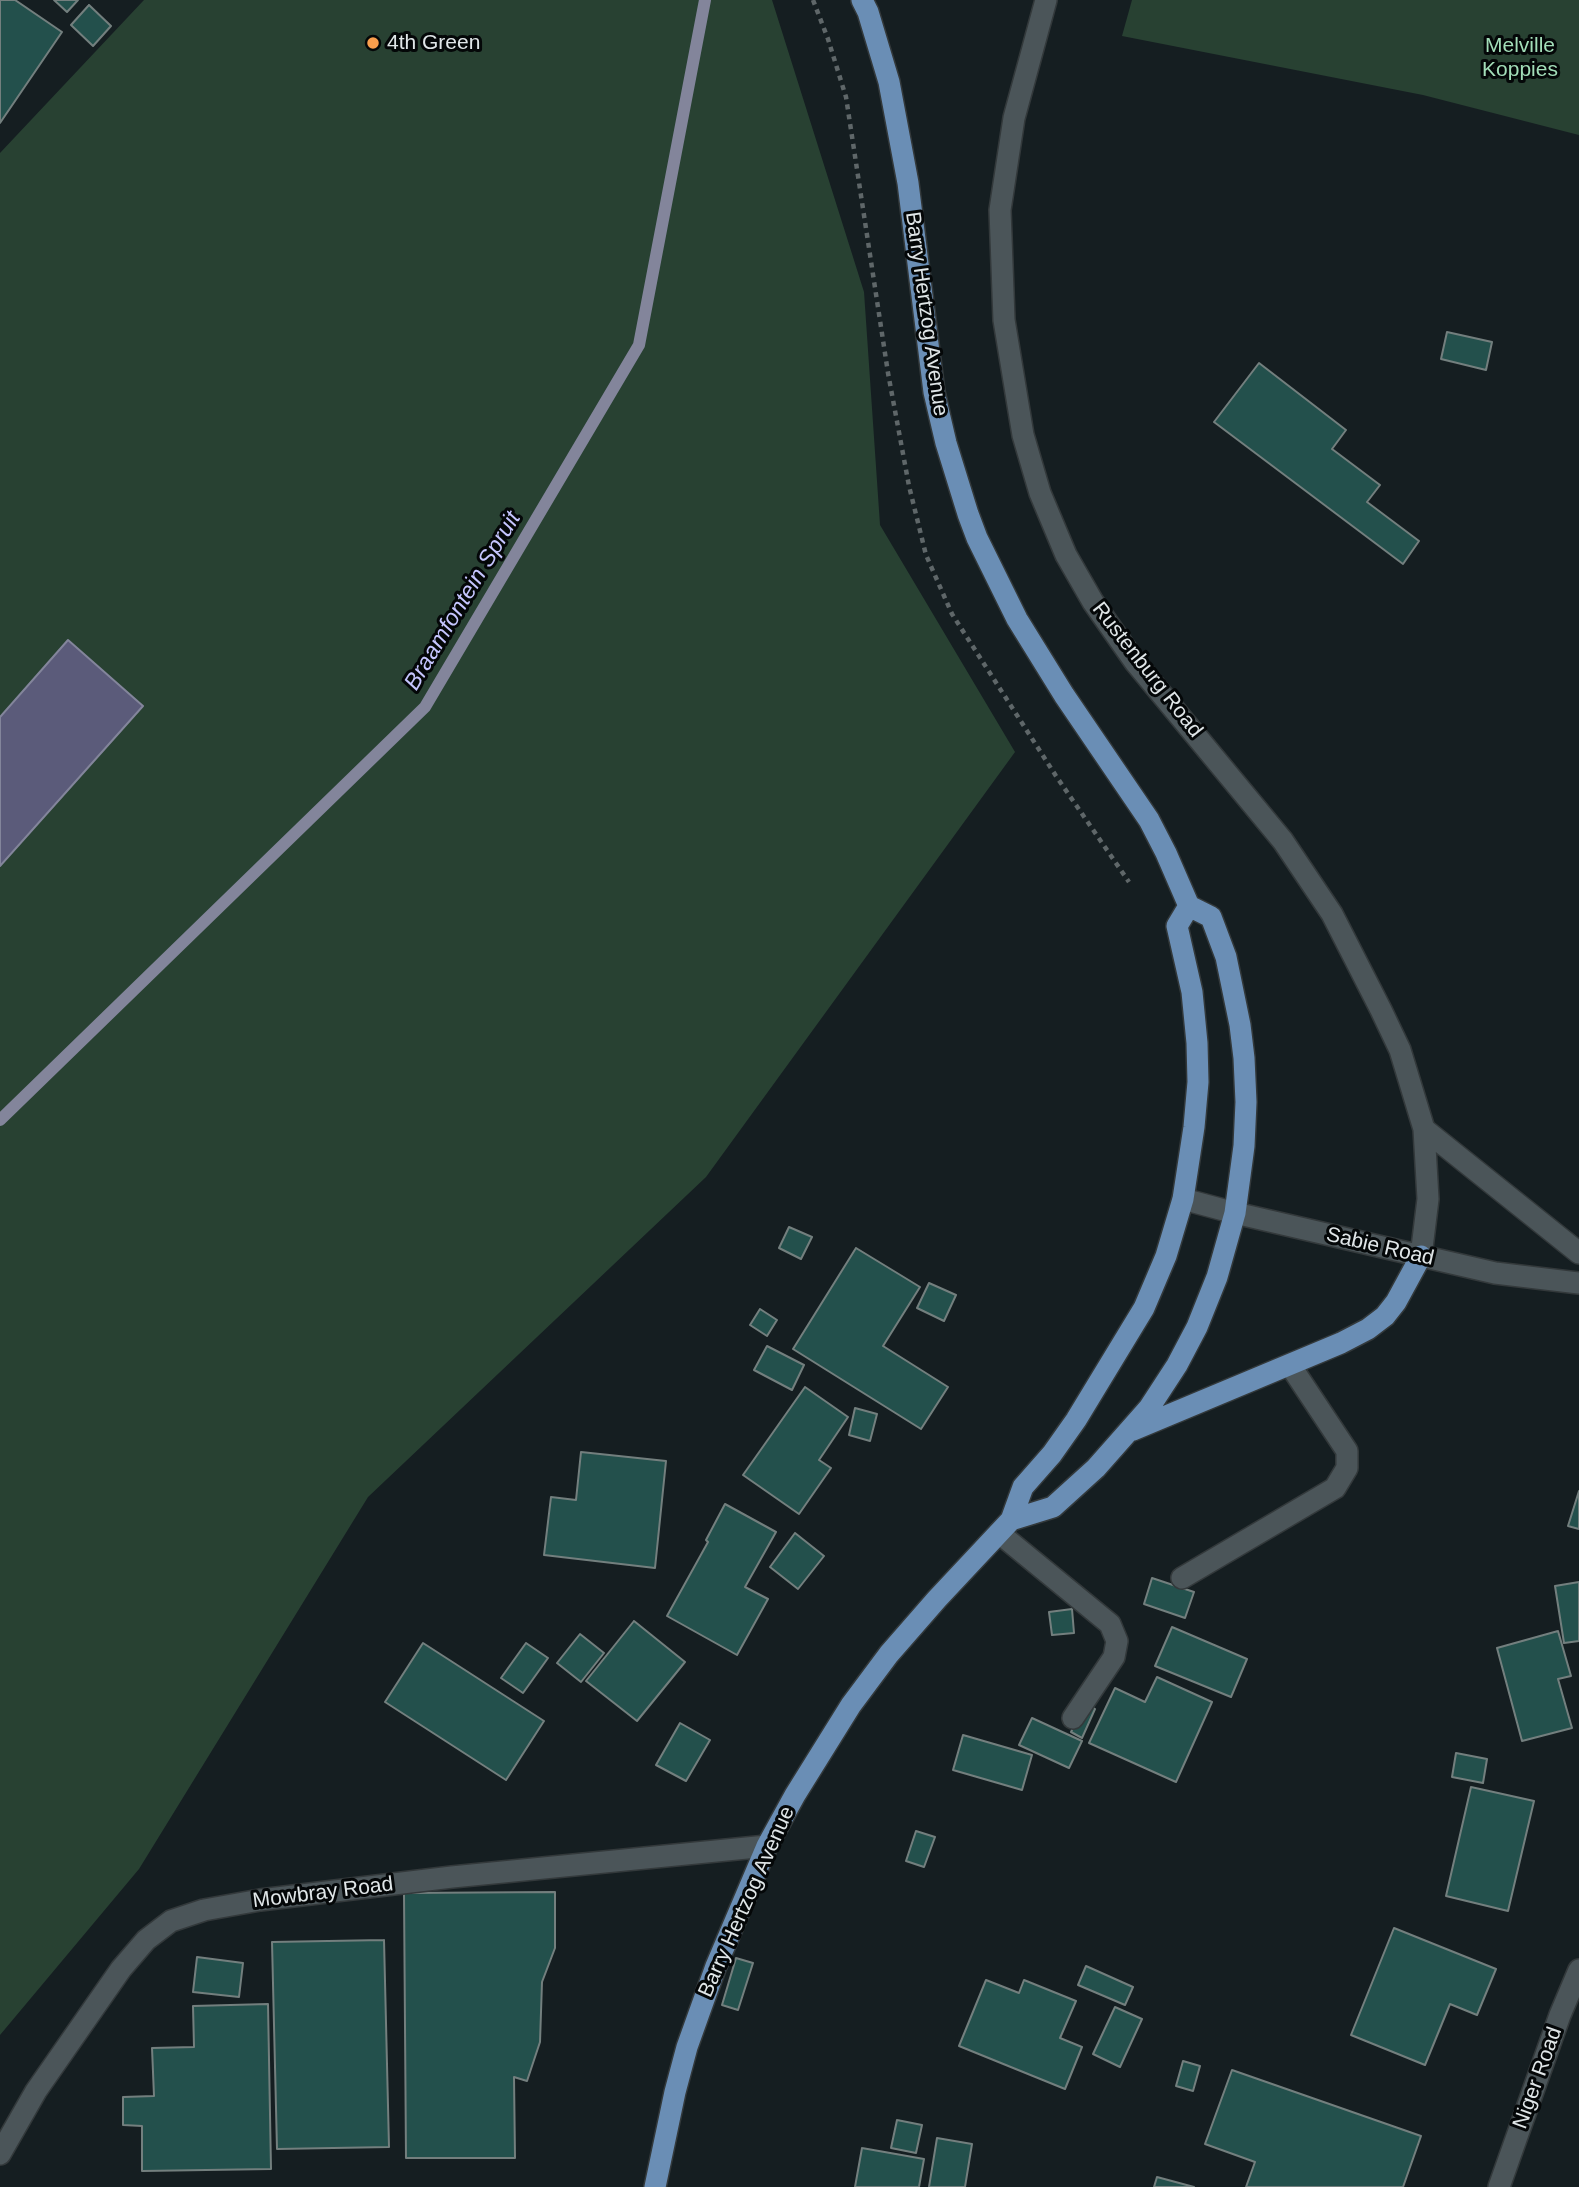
<!DOCTYPE html>
<html>
<head>
<meta charset="utf-8">
<style>
  body { margin:0 }
  canvas { display:block; background:#151e21 }
</style>
</head>
<body>
<canvas width="1579" height="2187"></canvas>
<script>
const ctx = document.querySelector('canvas').getContext('2d');
ctx.lineJoin = 'round';
function fill(path, color) {
  ctx.fillStyle = color;
  ctx.fill(path, 'evenodd');
}
function poly(rows) {
  const path = new Path2D();
  for (const r of rows) {
    path.moveTo(r[0], r[1]);
    for (let i = 2; i < r.length; i += 2) path.lineTo(r[i], r[i + 1]);
  }
  return path;
}
function trace(path, color, width, dash) {
  ctx.strokeStyle = color;
  ctx.lineWidth = width;
  ctx.lineCap = dash ? 'butt' : 'round';
  ctx.setLineDash(dash || []);
  ctx.stroke(path);
}
function drawText(font, color, halo, rows, align = 'center') {
  ctx.font = font + ' Arial,sans-serif';
  ctx.lineWidth = 6;
  ctx.setLineDash([]);
  ctx.textBaseline = 'middle';
  ctx.strokeStyle = halo;
  ctx.fillStyle = color;
  for (const [text, x, y, turn = 0] of rows) {
    ctx.save();
    ctx.translate(x, y);
    ctx.rotate((+turn || 0) * Math.PI / 180);
    ctx.textAlign = isNaN(turn) ? turn : align;
    if (halo) ctx.strokeText(text, 0, 0);
    ctx.fillText(text, 0, 0);
    ctx.restore();
  }
}
fill(poly([
  [144,0,772,0,864,292,880,525,1015,752,706,1177,368,1497,139,1869,0,2035,0,153],
  [1132,0,1579,0,1579,135,1423,95,1122,36]
]), '#284132');
const water = poly([
  [68,640,143,706,0,866,0,717,68,640]
]);
fill(water, '#5b5b7a');
trace(water, '#83859b', 2);
trace(poly([
  [0,1120,425,707,639,345,705,0]
]), '#83859b', 12);
const building = poly([
  [0,0,15,0,62,32,0,123,0,0],
  [54,0,78,0,67,12,54,0],
  [89,5,111,26,93,46,71,25,89,5],
  [1447,332,1492,342,1486,370,1441,359,1447,332],
  [1259,363,1346,430,1332,449,1380,485,1367,502,1419,541,1403,564,1214,422,1259,363],
  [789,1227,812,1237,801,1259,779,1248,789,1227],
  [856,1248,920,1287,883,1346,948,1387,921,1429,793,1349,856,1248],
  [929,1283,956,1295,944,1321,917,1308,929,1283],
  [760,1309,777,1320,767,1336,750,1325,760,1309],
  [767,1346,804,1365,792,1390,754,1370,767,1346],
  [805,1387,848,1417,819,1460,831,1468,799,1514,743,1475,805,1387],
  [855,1408,877,1414,870,1441,849,1435,855,1408],
  [581,1452,666,1461,655,1568,544,1555,551,1497,576,1500,581,1452],
  [1579,1491,1579,1529,1568,1526,1579,1491],
  [725,1504,776,1532,745,1587,768,1599,737,1655,667,1616,708,1542,706,1540,725,1504],
  [795,1533,824,1556,798,1589,770,1567,795,1533],
  [1152,1578,1194,1592,1185,1618,1144,1604,1152,1578],
  [1579,1582,1579,1641,1564,1643,1555,1586,1579,1582],
  [1072,1609,1074,1633,1052,1635,1049,1612,1072,1609],
  [634,1621,685,1662,637,1721,586,1681,634,1621],
  [1172,1627,1247,1659,1231,1697,1155,1666,1172,1627],
  [1558,1631,1571,1676,1558,1679,1572,1728,1522,1741,1497,1648,1558,1631],
  [580,1634,604,1653,581,1682,557,1663,580,1634],
  [423,1643,544,1721,506,1780,385,1702,423,1643],
  [526,1643,548,1658,523,1693,501,1678,526,1643],
  [1157,1677,1212,1702,1176,1782,1089,1743,1115,1688,1145,1702,1157,1677],
  [1085,1703,1095,1709,1082,1738,1071,1732,1085,1703],
  [1032,1718,1082,1741,1069,1768,1019,1745,1032,1718],
  [680,1723,710,1740,686,1781,656,1765,680,1723],
  [963,1735,1032,1755,1022,1790,953,1770,963,1735],
  [1456,1753,1487,1759,1483,1783,1452,1777,1456,1753],
  [1471,1787,1534,1801,1508,1911,1446,1896,1471,1787],
  [916,1831,935,1837,924,1867,906,1861,916,1831],
  [555,1892,555,1948,542,1982,540,2042,527,2081,514,2077,515,2158,406,2158,404,1893,555,1892],
  [1394,1928,1496,1969,1477,2015,1450,2004,1425,2065,1351,2035,1394,1928],
  [384,1940,389,2147,277,2149,272,1942,384,1940],
  [197,1957,243,1963,239,1997,193,1992,197,1957],
  [736,1958,753,1963,738,2010,722,2005,736,1958],
  [1086,1966,1133,1987,1125,2005,1078,1985,1086,1966],
  [986,1980,1019,1993,1024,1980,1076,2001,1060,2038,1082,2047,1065,2089,959,2046,986,1980],
  [268,2004,271,2169,142,2171,142,2126,123,2125,123,2097,154,2096,152,2048,194,2047,193,2006,268,2004],
  [1115,2007,1142,2019,1120,2067,1093,2054,1115,2007],
  [1183,2061,1200,2066,1193,2091,1176,2086,1183,2061],
  [1232,2070,1421,2136,1403,2187,1246,2187,1255,2162,1205,2144,1232,2070],
  [897,2120,922,2125,916,2153,891,2148,897,2120],
  [937,2138,972,2144,965,2187,929,2187,937,2138],
  [862,2148,924,2159,919,2187,855,2187,862,2148],
  [1157,2177,1194,2187,1154,2187,1157,2177]
]);
fill(building, '#23504c');
trace(building, '#737f7e', 2);
const minor = poly([
  [1046,0,1014,118,1000,210,1004,320,1023,435,1040,493,1066,555,1093,602,1135,662,1283,841,1332,914,1381,1010,1400,1050,1424,1129,1428,1199,1421,1256],
  [1424,1129,1579,1253],
  [1183,1199,1235,1213,1495,1273,1579,1283],
  [999,1533,1110,1624,1117,1641,1114,1657,1073,1718],
  [1182,1578,1335,1488,1347,1468,1347,1451,1290,1365],
  [0,2154,36,2091,121,1969,146,1940,171,1921,204,1910,260,1900,452,1877,767,1846],
  [1499,2187,1560,2015,1579,1970]
]);
const major = poly([
  [862,0,868,12,889,82,908,183,934,392,946,443,968,514,977,538,1017,619,1064,695,1149,820,1166,853,1189,906,1211,917,1226,957,1240,1025,1244,1058,1246,1102,1244,1146,1235,1213,1217,1277,1197,1327,1177,1365,1149,1408,1096,1468,1053,1507,1011,1520],
  [1133,1430,1341,1343,1368,1329,1385,1316,1396,1302,1421,1256],
  [655,2187,675,2092,687,2047,716,1966,767,1846,795,1795,851,1705,889,1654,937,1599,1011,1520,1023,1487,1052,1454,1076,1420,1144,1308,1166,1256,1183,1199,1194,1127,1198,1082,1197,1043,1192,992,1177,926,1189,906]
]);
trace(minor, '#33393b', 24);
trace(major, '#33393b', 24);
trace(poly([
  [813,0,828,39,846,97,888,373,909,486,926,555,952,614,1056,776,1129,882]
]), '#5f6769', 4.5, [5, 5]);
trace(minor, '#4b5559', 21);
trace(major, '#6a8eb5', 21);
for (const [x, y, r, color] of [
  [373,43,7,"#f99f4d"]
]) {
  const dot = new Path2D();
  dot.arc(x, y, r, 0, 2 * Math.PI);
  ctx.fillStyle = color;
  ctx.fill(dot);
  trace(dot, '#040708', 2.5);
}
drawText('21px', '#e0e6e8', '#040708', [
  ["4th Green",387,43]
], 'left');
drawText('21px', '#a2ddb8', '#040708', [
  ["Melville",1520,46],
  ["Koppies",1520,70]
]);
drawText('21px', '#e0e6e8', '#040708', [
  ["Barry Hertzog Avenue",926,314,82],
  ["Rustenburg Road",1147,670,52],
  ["Sabie Road",1380,1247,13],
  ["Mowbray Road",323,1893,-7],
  ["Barry Hertzog Avenue",747,1902,-66],
  ["Niger Road",1538,2078,-70]
]);
drawText('italic 23px', '#c5c5fe', '#040708', [
  ["Braamfontein Spruit",463,601,-59]
]);
</script>
</body>
</html>
